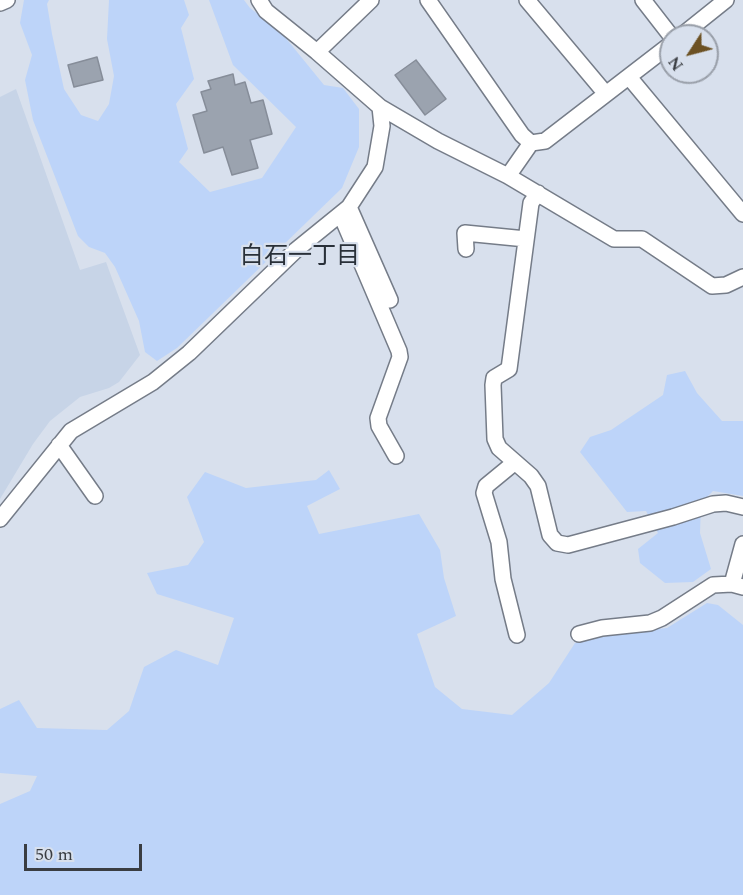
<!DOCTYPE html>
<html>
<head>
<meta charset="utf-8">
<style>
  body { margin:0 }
  #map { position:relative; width:743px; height:895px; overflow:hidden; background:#d8e0ed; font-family:Spectral,serif }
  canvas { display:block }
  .north { position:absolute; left:659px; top:24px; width:60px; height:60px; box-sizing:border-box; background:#d8e0ed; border:2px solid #999fa9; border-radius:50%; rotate:234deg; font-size:16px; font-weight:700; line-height:24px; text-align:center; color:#3a3d42 }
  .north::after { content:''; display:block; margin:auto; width:21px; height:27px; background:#6c5123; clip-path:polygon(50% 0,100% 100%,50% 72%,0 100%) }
  .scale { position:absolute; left:24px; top:844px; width:118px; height:27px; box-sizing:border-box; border:3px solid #3a3d42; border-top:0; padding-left:8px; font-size:18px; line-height:21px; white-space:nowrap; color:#3a3d42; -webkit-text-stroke:4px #d8e0ed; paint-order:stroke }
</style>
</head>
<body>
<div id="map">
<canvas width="743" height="895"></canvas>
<div class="north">N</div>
<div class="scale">50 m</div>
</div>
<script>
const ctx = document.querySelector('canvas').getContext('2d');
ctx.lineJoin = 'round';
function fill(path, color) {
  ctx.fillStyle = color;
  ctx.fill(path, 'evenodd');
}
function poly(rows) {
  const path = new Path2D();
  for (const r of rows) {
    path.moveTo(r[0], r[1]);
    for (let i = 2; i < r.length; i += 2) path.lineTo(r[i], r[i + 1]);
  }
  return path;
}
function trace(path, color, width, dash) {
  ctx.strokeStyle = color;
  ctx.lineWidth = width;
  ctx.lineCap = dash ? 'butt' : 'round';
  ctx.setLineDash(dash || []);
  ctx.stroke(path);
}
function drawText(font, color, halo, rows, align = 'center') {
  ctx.font = font + ' Spectral,"Noto Sans JP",serif';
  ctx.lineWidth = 4.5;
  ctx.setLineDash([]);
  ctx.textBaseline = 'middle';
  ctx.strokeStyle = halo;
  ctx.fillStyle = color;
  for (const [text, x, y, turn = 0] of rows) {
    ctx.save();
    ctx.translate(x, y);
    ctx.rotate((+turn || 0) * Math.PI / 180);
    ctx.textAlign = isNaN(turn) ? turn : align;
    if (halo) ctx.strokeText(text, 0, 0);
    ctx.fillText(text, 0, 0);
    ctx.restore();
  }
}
fill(poly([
  [16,89,80,270,106,262,140,355,119,382,109,388,80,397,50,421,33,444,0,499,0,97]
]), '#c7d4e7');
fill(poly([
  [24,0,49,0,47,4,52,34,64,89,81,115,98,121,109,104,114,76,107,39,109,0,184,0,189,15,181,28,194,79,176,104,188,149,179,162,210,192,262,178,296,127,233,65,209,0,244,0,250,8,280,31,324,85,343,88,359,109,359,147,342,188,177,348,157,361,145,352,139,321,115,267,105,253,89,247,78,236,33,120,25,80,32,55,20,23],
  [685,371,697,393,722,421,743,421,743,496,713,491,701,503,700,533,711,569,693,582,665,583,640,563,638,549,658,533,646,511,627,512,580,452,590,437,611,430,663,395,667,375],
  [329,470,340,489,307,506,319,534,419,514,440,550,444,578,456,616,417,634,435,687,462,709,512,715,549,683,575,643,620,633,667,628,707,603,718,605,743,625,743,895,0,895,0,804,30,791,37,776,0,773,0,709,19,700,37,728,107,730,129,711,144,667,176,650,218,665,234,618,157,594,147,573,188,565,204,542,187,497,205,472,246,488,316,480]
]), '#bdd4f9');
const building = poly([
  [97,57,103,80,74,87,68,65,97,57],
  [416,60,446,99,425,115,395,75,416,60],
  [233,74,235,85,245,82,251,103,263,100,272,134,250,140,258,168,232,175,223,147,204,153,193,115,207,111,201,92,211,89,208,81,233,74]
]);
fill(building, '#9ba3af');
trace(building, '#868d99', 1.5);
const minor = poly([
  [259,0,266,11,317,52,380,107,438,141,508,176,614,239,642,239,712,286,726,285,743,277],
  [428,0,522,135,531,143],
  [527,0,606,94],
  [643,0,671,36],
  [0,3,7,0],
  [681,36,726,0],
  [317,52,371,0],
  [629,77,743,214],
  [508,176,531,143,545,141,671,44],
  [538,193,531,203,509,369,494,378,493,385,495,439,499,448,531,476,538,486,550,535,557,543,568,545,673,517,713,504,726,503,743,507],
  [349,207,390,300],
  [341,215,399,351,400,357,378,418,379,426,396,456],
  [466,249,465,233,526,239],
  [59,445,95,496],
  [514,463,486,486,484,493,499,542,503,579,517,635],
  [0,519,71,431,153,382,189,353,296,250,349,207,375,167,382,126,380,107],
  [732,584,743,544],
  [579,634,602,628,650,623,662,618,713,585,732,584,743,587]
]);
trace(minor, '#757c88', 18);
trace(minor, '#fff', 15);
drawText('24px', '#293039', '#d8e0ed', [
  ["白石一丁目",300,258]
]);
</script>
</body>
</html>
